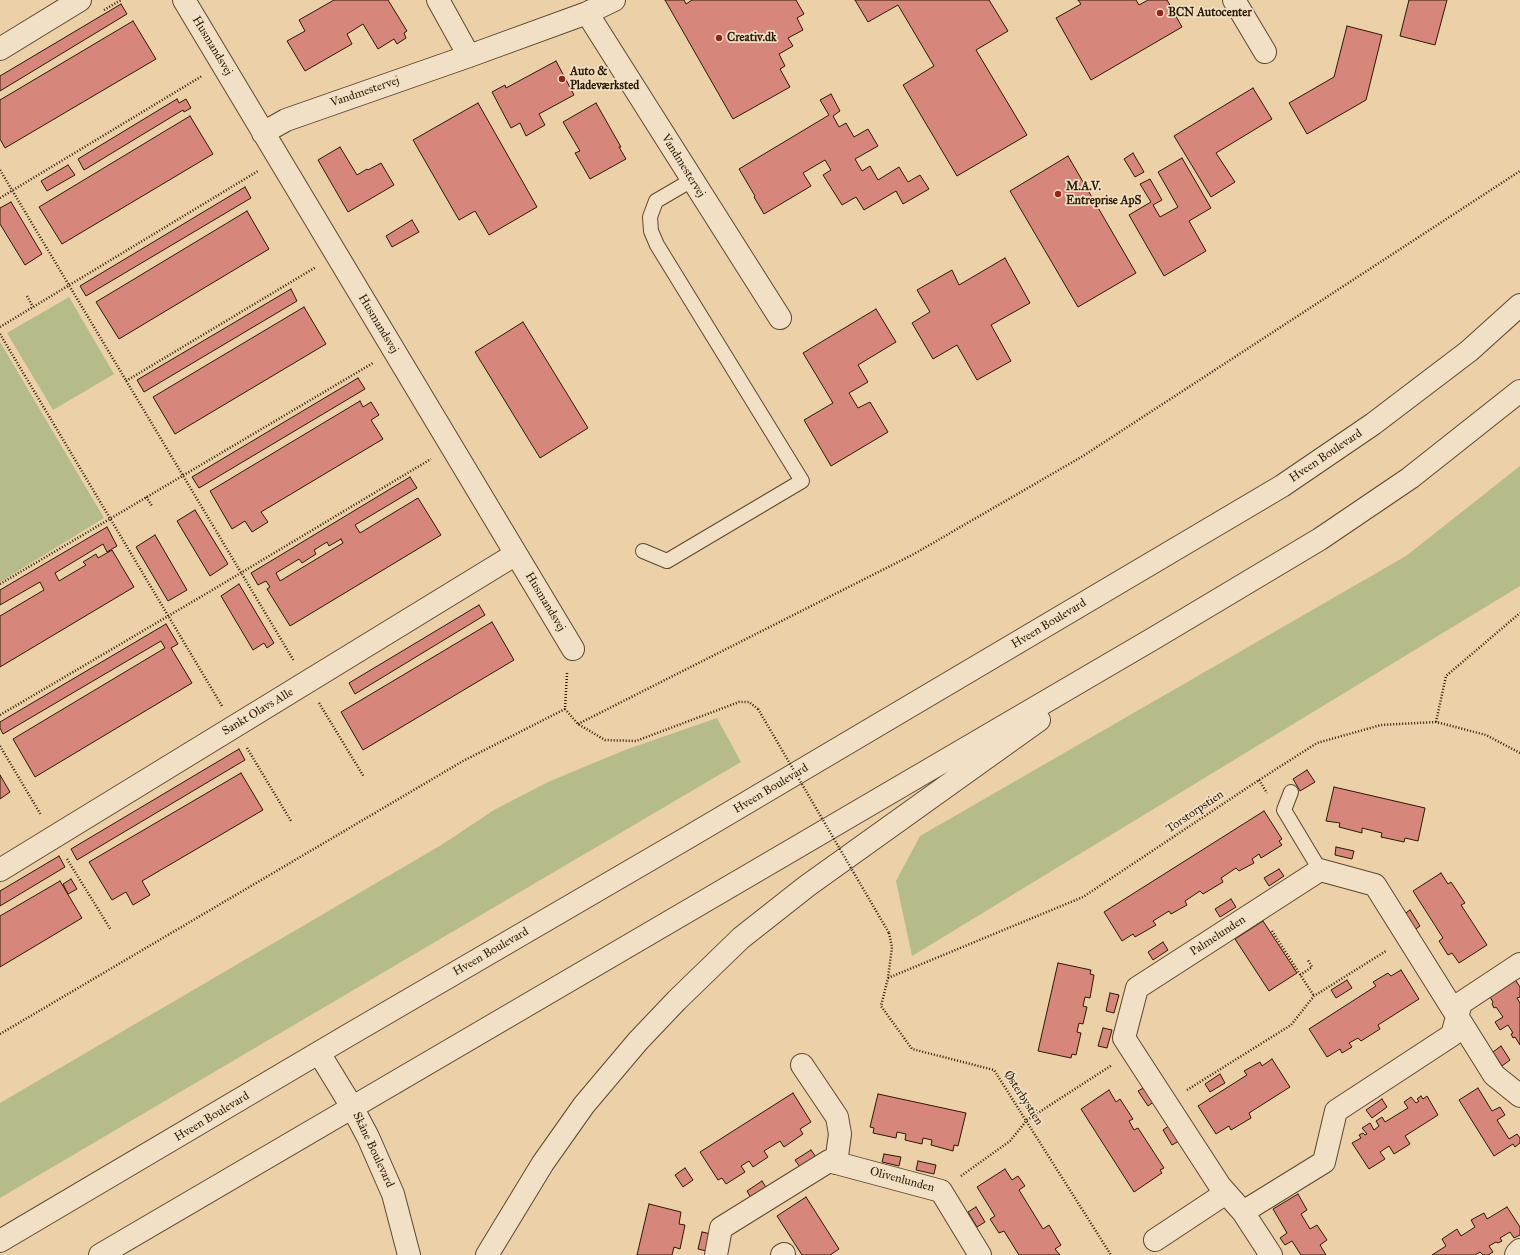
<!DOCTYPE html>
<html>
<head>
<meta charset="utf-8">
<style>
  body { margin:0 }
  canvas { display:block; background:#ebd0a8 }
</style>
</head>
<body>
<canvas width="1520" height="1255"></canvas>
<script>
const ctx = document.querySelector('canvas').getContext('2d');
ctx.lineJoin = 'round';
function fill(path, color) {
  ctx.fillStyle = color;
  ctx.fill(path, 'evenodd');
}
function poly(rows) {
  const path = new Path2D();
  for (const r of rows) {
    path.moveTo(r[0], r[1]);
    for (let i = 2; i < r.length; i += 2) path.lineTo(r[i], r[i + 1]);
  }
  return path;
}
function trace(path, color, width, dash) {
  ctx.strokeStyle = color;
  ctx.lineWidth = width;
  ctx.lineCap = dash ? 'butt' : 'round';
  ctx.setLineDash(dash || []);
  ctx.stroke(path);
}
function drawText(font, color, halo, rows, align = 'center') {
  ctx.font = font + ' "IM FELL Great Primer",serif';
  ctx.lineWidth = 3.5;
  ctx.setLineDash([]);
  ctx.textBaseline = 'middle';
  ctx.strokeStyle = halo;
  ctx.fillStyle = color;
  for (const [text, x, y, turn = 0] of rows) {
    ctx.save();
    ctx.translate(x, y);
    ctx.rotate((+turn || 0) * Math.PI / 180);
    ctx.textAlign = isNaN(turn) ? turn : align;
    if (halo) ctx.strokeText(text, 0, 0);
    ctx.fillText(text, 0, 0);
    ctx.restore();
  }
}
fill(poly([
  [69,297,114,374,53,410,7,333],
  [0,342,104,518,0,582],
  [1520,466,1520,586,912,956,896,881,920,836,1406,556],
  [717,718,741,762,0,1198,0,1103,443,844,494,810,548,782,625,750]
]), '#b5bc8a');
const building = poly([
  [334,0,388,0,407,31,404,33,406,38,397,44,394,39,378,49,363,24,347,34,352,44,305,71,287,41,305,31,299,20,334,0],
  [665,0,684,0,686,4,692,0,796,0,804,14,797,18,803,30,788,38,793,46,779,54,785,66,780,69,790,87,733,119,665,0],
  [855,0,989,0,1008,31,976,50,1027,135,957,176,903,85,934,66,898,5,868,22,855,0],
  [1078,0,1136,0,1139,5,1148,0,1167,0,1182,27,1091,80,1056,18,1081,4,1078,0],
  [1409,0,1447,0,1435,45,1400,36,1409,0],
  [121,4,127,14,0,91,0,76,121,4],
  [133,21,156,59,5,148,0,139,0,100,133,21],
  [1347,26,1382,35,1366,100,1307,134,1289,103,1334,77,1347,26],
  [556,61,574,95,539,114,545,125,526,136,520,123,511,128,492,92,505,85,506,88,556,61],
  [1253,88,1272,119,1216,153,1235,182,1211,197,1174,136,1253,88],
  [831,94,840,111,833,116,839,127,846,123,854,137,868,129,878,146,855,159,862,171,870,166,878,180,899,167,908,182,920,175,929,189,903,204,896,191,864,210,856,197,842,205,823,175,831,170,825,160,803,173,811,186,764,214,754,197,755,196,739,169,829,115,820,100,831,94],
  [177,99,179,103,186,99,191,108,184,112,183,110,84,170,78,159,177,99],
  [478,103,537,207,489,235,475,211,459,220,413,140,478,103],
  [596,103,621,147,619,147,626,159,590,179,575,153,580,151,563,122,596,103],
  [190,116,213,154,62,244,39,207,190,116],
  [340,147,357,175,367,169,368,170,381,163,394,185,348,212,318,160,340,147],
  [1133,153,1144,172,1135,177,1124,159,1133,153],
  [1068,156,1136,273,1078,307,1010,191,1068,156],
  [1182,158,1211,208,1189,221,1206,251,1164,276,1129,215,1151,202,1140,184,1150,179,1162,200,1153,205,1160,217,1178,207,1158,172,1182,158],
  [68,165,75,175,47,191,41,181,68,165],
  [245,187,251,198,86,296,80,286,245,187],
  [11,202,42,254,25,265,0,224,0,208,11,202],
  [247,211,269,249,119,339,96,302,247,211],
  [412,220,419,232,392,247,386,236,412,220],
  [1005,258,1030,303,991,325,1011,361,977,380,957,345,933,359,912,323,930,312,917,290,952,270,959,285,1005,258],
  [291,289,297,301,144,392,137,380,291,289],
  [304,307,326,344,175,434,153,397,304,307],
  [876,309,896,342,858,365,868,382,849,393,858,408,870,402,888,432,831,466,804,420,833,403,803,353,876,309],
  [523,322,588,428,540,458,475,352,523,322],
  [358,378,365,389,199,488,192,477,358,378],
  [360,401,363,407,371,402,379,415,371,420,383,439,261,512,268,522,252,532,245,521,232,529,210,491,360,401],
  [410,477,417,488,355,525,360,533,418,498,441,535,290,626,267,589,270,587,266,581,258,585,251,573,410,477],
  [341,539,343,543,280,581,276,573,299,559,302,563,316,554,314,550,327,542,329,546,341,539],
  [195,510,228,564,210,576,177,521,195,510],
  [107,527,117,546,107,552,103,544,55,573,59,581,86,565,83,562,96,554,98,558,112,550,134,587,0,667,0,616,44,590,40,582,0,605,0,590,107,527],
  [155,535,187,590,168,601,136,547,155,535],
  [239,584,274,643,267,648,264,643,253,650,221,596,239,584],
  [479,605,485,615,355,694,349,683,479,605],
  [492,622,514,660,363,750,341,712,492,622],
  [166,624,178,644,171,648,192,683,35,777,13,739,165,648,161,641,3,734,0,728,0,722,166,624],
  [239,749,245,760,77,860,71,849,239,749],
  [1307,770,1315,782,1300,791,1293,779,1307,770],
  [241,773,263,810,142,881,150,895,133,905,126,892,112,900,89,862,241,773],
  [0,775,10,792,0,799,0,775],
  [1334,787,1425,808,1418,841,1405,838,1404,842,1381,837,1382,833,1362,828,1362,833,1339,827,1340,823,1326,821,1334,787],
  [1264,811,1282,839,1279,841,1282,845,1261,858,1259,854,1252,859,1254,863,1239,871,1236,868,1221,878,1223,882,1203,894,1200,891,1185,901,1187,905,1171,914,1169,911,1153,921,1156,925,1135,937,1133,934,1122,941,1104,912,1264,811],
  [1336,847,1354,851,1352,859,1335,855,1336,847],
  [59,856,65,867,0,906,0,891,59,856],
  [1279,869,1284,876,1269,886,1264,878,1279,869],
  [1441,873,1448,884,1451,882,1465,903,1461,905,1487,945,1459,963,1452,953,1448,955,1439,941,1443,938,1413,891,1441,873],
  [71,879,77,889,68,894,63,884,71,879],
  [60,881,82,918,0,967,0,916,60,881],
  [1231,899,1236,907,1220,917,1215,909,1231,899],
  [1410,910,1420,926,1413,931,1403,915,1410,910],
  [1263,921,1297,973,1269,991,1235,939,1263,921],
  [1163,942,1168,950,1153,960,1148,952,1163,942],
  [1058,963,1091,970,1090,974,1094,975,1090,998,1085,997,1083,1006,1087,1007,1083,1024,1079,1023,1077,1032,1081,1033,1076,1055,1072,1054,1071,1058,1038,1051,1058,963],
  [1401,970,1419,999,1378,1025,1380,1029,1361,1041,1358,1038,1349,1043,1352,1047,1342,1053,1340,1049,1327,1057,1309,1029,1376,986,1373,982,1388,973,1391,976,1401,970],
  [1514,978,1520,987,1520,997,1517,998,1520,1003,1520,1045,1515,1037,1513,1038,1511,1034,1513,1033,1508,1025,1500,1030,1495,1022,1503,1017,1496,1007,1494,1008,1492,1004,1493,1002,1488,994,1514,978],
  [1347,980,1352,988,1336,998,1331,990,1347,980],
  [1110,993,1119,995,1114,1013,1106,1011,1110,993],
  [1103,1028,1112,1030,1107,1048,1098,1046,1103,1028],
  [1501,1046,1510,1060,1502,1066,1493,1052,1501,1046],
  [1272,1059,1290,1087,1249,1113,1251,1118,1231,1130,1229,1126,1216,1134,1198,1106,1247,1075,1244,1071,1260,1062,1262,1066,1272,1059],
  [1220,1074,1225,1083,1210,1092,1205,1084,1220,1074],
  [1145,1087,1155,1101,1148,1106,1138,1091,1145,1087],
  [1478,1088,1492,1111,1500,1107,1505,1115,1497,1120,1509,1139,1517,1134,1520,1138,1520,1143,1515,1147,1513,1144,1494,1156,1459,1100,1478,1088],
  [1109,1090,1116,1102,1120,1099,1133,1119,1129,1121,1134,1130,1138,1128,1164,1168,1160,1170,1162,1173,1134,1192,1081,1109,1109,1090],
  [793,1093,811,1122,800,1129,803,1134,784,1147,780,1141,764,1151,768,1157,753,1167,749,1161,741,1166,745,1172,726,1184,722,1178,718,1180,700,1152,793,1093],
  [878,1094,966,1113,958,1146,954,1145,953,1151,931,1145,932,1140,923,1138,922,1144,905,1140,906,1134,897,1132,896,1138,873,1133,874,1128,870,1127,878,1094],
  [1421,1096,1423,1099,1427,1096,1438,1115,1405,1136,1410,1144,1394,1154,1389,1146,1380,1152,1385,1159,1369,1169,1352,1143,1361,1138,1359,1135,1363,1133,1365,1135,1367,1134,1362,1128,1370,1123,1374,1130,1379,1126,1376,1121,1382,1117,1385,1122,1408,1108,1404,1102,1411,1097,1416,1103,1419,1101,1417,1099,1421,1096],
  [1382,1099,1387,1107,1372,1118,1366,1110,1382,1099],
  [1170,1125,1179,1141,1172,1145,1163,1130,1170,1125],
  [811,1150,816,1157,800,1167,795,1160,811,1150],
  [884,1154,901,1157,899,1166,882,1162,884,1154],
  [918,1161,936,1165,934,1174,916,1170,918,1161],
  [685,1168,693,1180,683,1187,675,1175,685,1168],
  [1005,1169,1012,1180,1018,1176,1025,1186,1019,1190,1043,1229,1049,1225,1061,1245,1055,1249,1060,1255,1019,1255,1004,1231,999,1233,990,1219,995,1216,977,1187,1005,1169],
  [762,1181,767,1189,751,1198,747,1191,762,1181],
  [1298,1194,1307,1210,1301,1214,1310,1229,1317,1225,1327,1240,1320,1245,1326,1255,1301,1255,1292,1241,1285,1245,1280,1238,1287,1233,1273,1209,1298,1194],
  [806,1197,839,1249,830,1255,802,1255,777,1216,806,1197],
  [649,1204,681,1212,679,1224,685,1225,680,1249,674,1247,672,1255,637,1255,649,1204],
  [976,1207,985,1222,977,1227,968,1212,976,1207],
  [1507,1207,1520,1227,1520,1235,1514,1238,1510,1232,1500,1238,1502,1241,1498,1243,1496,1242,1489,1246,1493,1252,1488,1255,1483,1255,1480,1252,1475,1255,1432,1255,1446,1246,1442,1239,1457,1229,1461,1236,1475,1227,1471,1220,1484,1213,1487,1219,1507,1207],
  [702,1232,711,1234,706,1251,698,1249,702,1232]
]);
fill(building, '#d6867a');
trace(building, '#2c1a02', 1);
const service = poly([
  [643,551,667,561,802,481,657,245,651,231,650,217,656,201,692,180],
  [1291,792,1284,810,1320,870]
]);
const minor = poly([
  [184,0,573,649],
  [438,0,469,56],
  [1234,0,1265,52],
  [587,13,780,318],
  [0,49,80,0],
  [263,133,286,120,469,56,587,13,614,0],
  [0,870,516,554],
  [802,1065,837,1117,840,1134,836,1163],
  [1243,1212,1220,1186,1124,1038,1137,988,1320,870,1375,885,1494,1075,1520,1096],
  [1155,1240,1226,1193],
  [716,1255,721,1228,829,1161,941,1191,980,1255],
  [782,1255,784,1254],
  [1271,1255,1243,1212,1324,1162,1336,1111,1452,1035,1461,1003,1520,964],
  [1516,1255,1517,1253,1520,1250]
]);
const tertiary = poly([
  [319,1053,352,1107,368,1137,393,1194,409,1255],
  [0,1241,347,1036,692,835,1282,486,1373,424,1469,351,1520,305],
  [100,1255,1156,637,1320,539,1410,478,1520,391],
  [487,1255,543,1163,584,1105,638,1041,677,1000,741,938,807,886,1039,720]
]);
trace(service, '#5c482c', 16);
trace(minor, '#5c482c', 24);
trace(tertiary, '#5c482c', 24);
trace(poly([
  [104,10,121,0],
  [0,170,294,661],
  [0,198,202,76],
  [27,296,33,307],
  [0,327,258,171],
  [0,334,222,706],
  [126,381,316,267],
  [146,497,152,506],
  [0,584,373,363],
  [567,673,565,709,578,724,605,740,636,741,739,702,749,702,758,709],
  [319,703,364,777],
  [0,715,209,592,431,459],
  [1436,722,1446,676,1520,613],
  [578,724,914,554,1083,456,1520,171],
  [0,746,41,815],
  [247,748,291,821],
  [1259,780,1267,793],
  [67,859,111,930],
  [1272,931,1314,996],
  [889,933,892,947,888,978,881,1006,912,1049,994,1070,1111,1255],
  [1300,975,1312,967,1308,960],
  [888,978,1083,897,1259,780,1317,743,1381,725,1436,722,1486,735,1520,753],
  [0,1034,463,761,565,709],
  [1187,1090,1291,1025,1314,996,1386,951],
  [961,1176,1010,1141,1027,1120,1112,1065]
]), '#2c1a02', 2.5, [1, 2]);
trace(service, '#f2e0c6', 14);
trace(minor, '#f2e0c6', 22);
trace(tertiary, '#f2e0c6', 22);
trace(poly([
  [758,709,889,933]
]), '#2c1a02', 2.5, [1, 2]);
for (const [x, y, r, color] of [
  [1160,13,4,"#8f2418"],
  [719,38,4,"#8f2418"],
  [562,79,4,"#8f2418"],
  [1058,194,4,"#8f2418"]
]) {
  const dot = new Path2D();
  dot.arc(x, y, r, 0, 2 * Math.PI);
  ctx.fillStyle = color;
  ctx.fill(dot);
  trace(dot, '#f2e0c6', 1.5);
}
drawText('bold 12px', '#2c1a02', '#f2e0c6', [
  ["BCN Autocenter",1168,13],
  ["Creativ.dk",727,38],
  ["Auto &",570,72],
  ["Pladeværksted",570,86],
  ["M.A.V.",1066,187],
  ["Entreprise ApS",1066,201]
], 'left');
drawText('12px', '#2c1a02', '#f2e0c6', [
  ["Husmandsvej",212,46,59],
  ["Vandmestervej",365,92,-19],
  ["Vandmestervej",683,166,58],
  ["Husmandsvej",378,324,59],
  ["Hveen Boulevard",1326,456,-34],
  ["Husmandsvej",545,602,59],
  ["Hveen Boulevard",1049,624,-31],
  ["Sankt Olavs Alle",258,712,-31],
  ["Hveen Boulevard",771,789,-31],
  ["Torstorpstien",1195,812,-34],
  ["Palmelunden",1218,936,-33],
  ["Hveen Boulevard",491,952,-30],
  ["Østerbystien",1023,1098,57],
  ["Hveen Boulevard",212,1117,-31],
  ["Skåne Boulevard",373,1150,65],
  ["Olivenlunden",902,1180,15]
]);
</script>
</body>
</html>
